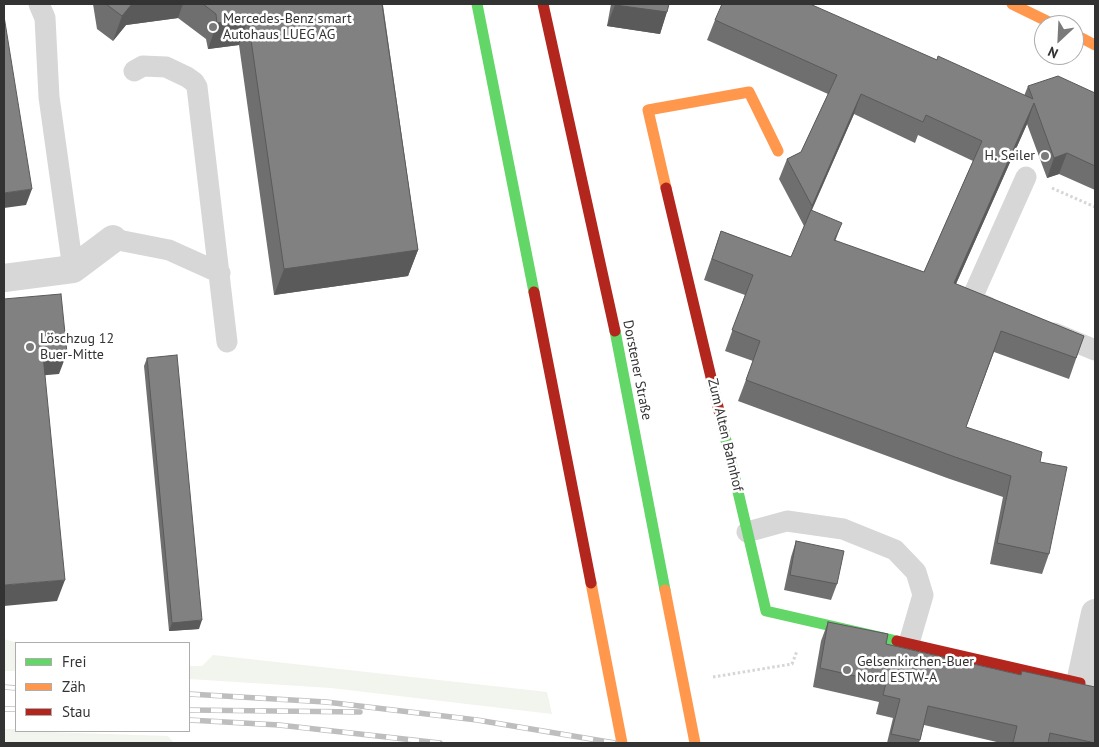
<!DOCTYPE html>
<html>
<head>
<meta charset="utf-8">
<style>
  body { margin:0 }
  #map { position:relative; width:1099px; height:747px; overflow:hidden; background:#fff; font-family:"PT Sans",sans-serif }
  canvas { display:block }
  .frame { position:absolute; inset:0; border:5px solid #333; pointer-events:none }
  .legend { position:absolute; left:15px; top:642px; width:175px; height:90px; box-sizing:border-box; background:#fff; border:1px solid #adadad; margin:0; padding:6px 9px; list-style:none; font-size:15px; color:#333 }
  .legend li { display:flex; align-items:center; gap:10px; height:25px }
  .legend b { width:25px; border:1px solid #adadad }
  .north { position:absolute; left:1034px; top:15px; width:50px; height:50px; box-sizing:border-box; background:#fff; border:1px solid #adadad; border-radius:50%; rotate:205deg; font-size:14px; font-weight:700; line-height:20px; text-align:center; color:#333 }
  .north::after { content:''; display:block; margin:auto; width:18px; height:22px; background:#7a7a7a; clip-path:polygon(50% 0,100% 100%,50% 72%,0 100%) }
</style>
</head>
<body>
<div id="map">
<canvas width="1099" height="747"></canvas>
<div class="frame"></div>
<ul class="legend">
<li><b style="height:6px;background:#63d668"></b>Frei</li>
<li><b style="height:6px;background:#ff974d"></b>Zäh</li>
<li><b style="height:6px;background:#b3261e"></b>Stau</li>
</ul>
<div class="north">N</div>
</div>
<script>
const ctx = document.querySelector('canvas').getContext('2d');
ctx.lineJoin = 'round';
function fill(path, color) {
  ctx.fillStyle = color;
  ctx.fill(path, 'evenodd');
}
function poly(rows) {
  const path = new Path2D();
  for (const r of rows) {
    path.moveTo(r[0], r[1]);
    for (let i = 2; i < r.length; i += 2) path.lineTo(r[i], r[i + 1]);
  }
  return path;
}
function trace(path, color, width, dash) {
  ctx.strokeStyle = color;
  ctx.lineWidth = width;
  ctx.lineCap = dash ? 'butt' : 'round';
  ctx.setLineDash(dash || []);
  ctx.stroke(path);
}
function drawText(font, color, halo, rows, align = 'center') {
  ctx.font = font + ' "PT Sans",sans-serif';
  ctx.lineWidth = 5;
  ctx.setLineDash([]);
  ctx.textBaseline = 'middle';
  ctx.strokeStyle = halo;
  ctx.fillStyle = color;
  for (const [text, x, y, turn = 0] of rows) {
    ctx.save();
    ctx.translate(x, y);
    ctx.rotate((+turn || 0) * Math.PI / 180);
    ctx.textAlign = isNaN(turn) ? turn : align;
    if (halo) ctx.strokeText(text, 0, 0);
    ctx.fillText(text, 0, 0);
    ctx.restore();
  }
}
fill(poly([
  [4,639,17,643,16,671,4,671],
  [213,655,547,692,552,714,331,688,189,679,189,666,202,666],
  [4,729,16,729,16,731,168,736,174,743,4,743]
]), '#f1f5ed');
trace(poly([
  [1052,188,1095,207],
  [713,677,792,664,797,651]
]), '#d6d6d6', 3, [2.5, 2.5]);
trace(poly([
  [39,4,45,18,49,97,73,269],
  [134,71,143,66,166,67,187,77,194,82,197,87,227,342],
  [113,239,169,250,220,273],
  [988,307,971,300,1026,177],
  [1054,333,1095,350],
  [747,532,787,521,843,529,895,550,916,572,923,595,909,643]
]), '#d7d7d7', 21);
trace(poly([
  [4,278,73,269,113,239],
  [1095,613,1080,683,1095,687]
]), '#d7d7d7', 28);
trace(poly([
  [477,4,534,292],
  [615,331,665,590],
  [724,432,766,611,897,641]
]), '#63d668', 11);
trace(poly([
  [1012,4,1055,25],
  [1074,34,1095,45],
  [666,188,648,110,749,92,778,151],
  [591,583,622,743],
  [665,590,695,743]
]), '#ff974d', 11);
trace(poly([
  [543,4,615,331],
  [666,188,724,432],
  [534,292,591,583],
  [897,641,1080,683]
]), '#b3261e', 11);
const rail = poly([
  [4,687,16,688],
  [189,694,326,702,477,720,615,743],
  [4,709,16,709],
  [189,710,360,712],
  [189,720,279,725,440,743]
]);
trace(rail, '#bebebe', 5.5);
trace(rail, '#fff', 4, [11]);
fill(poly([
  [93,4,393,4,383,5,418,250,408,276,274,295,239,45,208,49,206,39,178,18,126,25,113,41,97,29],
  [611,4,669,4,660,34,607,26],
  [715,20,937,60,1024,96,1028,86,1095,93,1095,190,1059,174,1047,178,1027,124,956,284,1084,336,1069,379,994,352,966,427,1040,462,1049,554,1042,574,990,564,1003,497,947,478,738,401,753,361,725,351,745,295,704,280,721,231,791,257,804,226,779,179,787,159,801,152,828,94,707,40],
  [854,114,915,143,918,135,973,161,924,272,835,241,812,210],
  [147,358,199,629,169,631,144,366],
  [796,541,837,584,831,600,784,590,791,557],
  [828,622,886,644,1021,675,1022,671,1095,743,1001,743,924,725,919,743,887,743,893,718,876,714,879,702,813,687,821,641]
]), '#6f6f6f');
fill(poly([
  [132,4,183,4,178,18,126,25,113,41,122,16],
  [615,5,667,12,660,34,607,26],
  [248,19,239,45,208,49,217,23],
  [861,94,854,114,804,227,812,206],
  [1034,103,1027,124,947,304,954,283],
  [1067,153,1059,174,1047,178,1054,158],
  [32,189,26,205,4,208,4,193],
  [842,223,834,244,834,240],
  [418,250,408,276,274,295,284,269],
  [67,353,59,374,36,376,43,355],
  [65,580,57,601,4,606,4,585],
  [202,620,199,629,169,631,172,623]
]), '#5a5a5a');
const building = poly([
  [106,4,132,4,122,16,106,4],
  [203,4,382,4,418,250,284,269,248,19,217,23,216,14,203,4],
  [615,4,669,4,667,12,615,5,615,4],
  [722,4,810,4,937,60,938,56,1033,99,1028,86,1058,76,1095,93,1095,166,1067,153,1054,158,1034,103,954,283,1084,336,1076,358,1001,331,966,427,1042,452,1040,462,1067,467,1049,554,997,543,1011,476,955,457,746,380,760,341,732,330,753,275,712,259,721,231,791,257,811,210,842,223,834,240,924,272,982,141,926,115,923,122,861,94,812,206,787,159,801,152,837,75,715,20,722,4],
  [4,16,32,189,4,193,4,16],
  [61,294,67,353,43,355,65,580,4,585,4,299,61,294],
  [177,355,202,620,172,623,147,358,177,355],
  [796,541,844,551,837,584,790,575,796,541],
  [828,622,888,634,886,644,1021,675,1022,671,1095,687,1095,743,1050,733,1048,743,1013,743,1017,726,928,706,920,740,891,734,900,699,883,695,886,683,820,668,828,622]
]);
fill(building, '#818181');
trace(building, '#5a5a5a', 1);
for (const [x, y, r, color] of [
  [213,27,5,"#7a7a7a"],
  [1045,156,5,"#7a7a7a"],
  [30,347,5,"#7a7a7a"],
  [847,670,5,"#7a7a7a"]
]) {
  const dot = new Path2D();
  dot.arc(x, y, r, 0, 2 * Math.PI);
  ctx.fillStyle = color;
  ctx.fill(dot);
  trace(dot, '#fff', 2);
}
drawText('14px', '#333', '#fff', [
  ["Mercedes-Benz smart",223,19],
  ["Autohaus LUEG AG",223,35],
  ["H. Seiler",1035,156,"right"],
  ["Löschzug 12",40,339],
  ["Buer-Mitte",40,355],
  ["Gelsenkirchen-Buer",857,662],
  ["Nord ESTW-A",857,678]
], 'left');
drawText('14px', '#333', '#fff', [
  ["Dorstener Straße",637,370,79],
  ["Zum Alten Bahnhof",725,435,77]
]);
</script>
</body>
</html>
